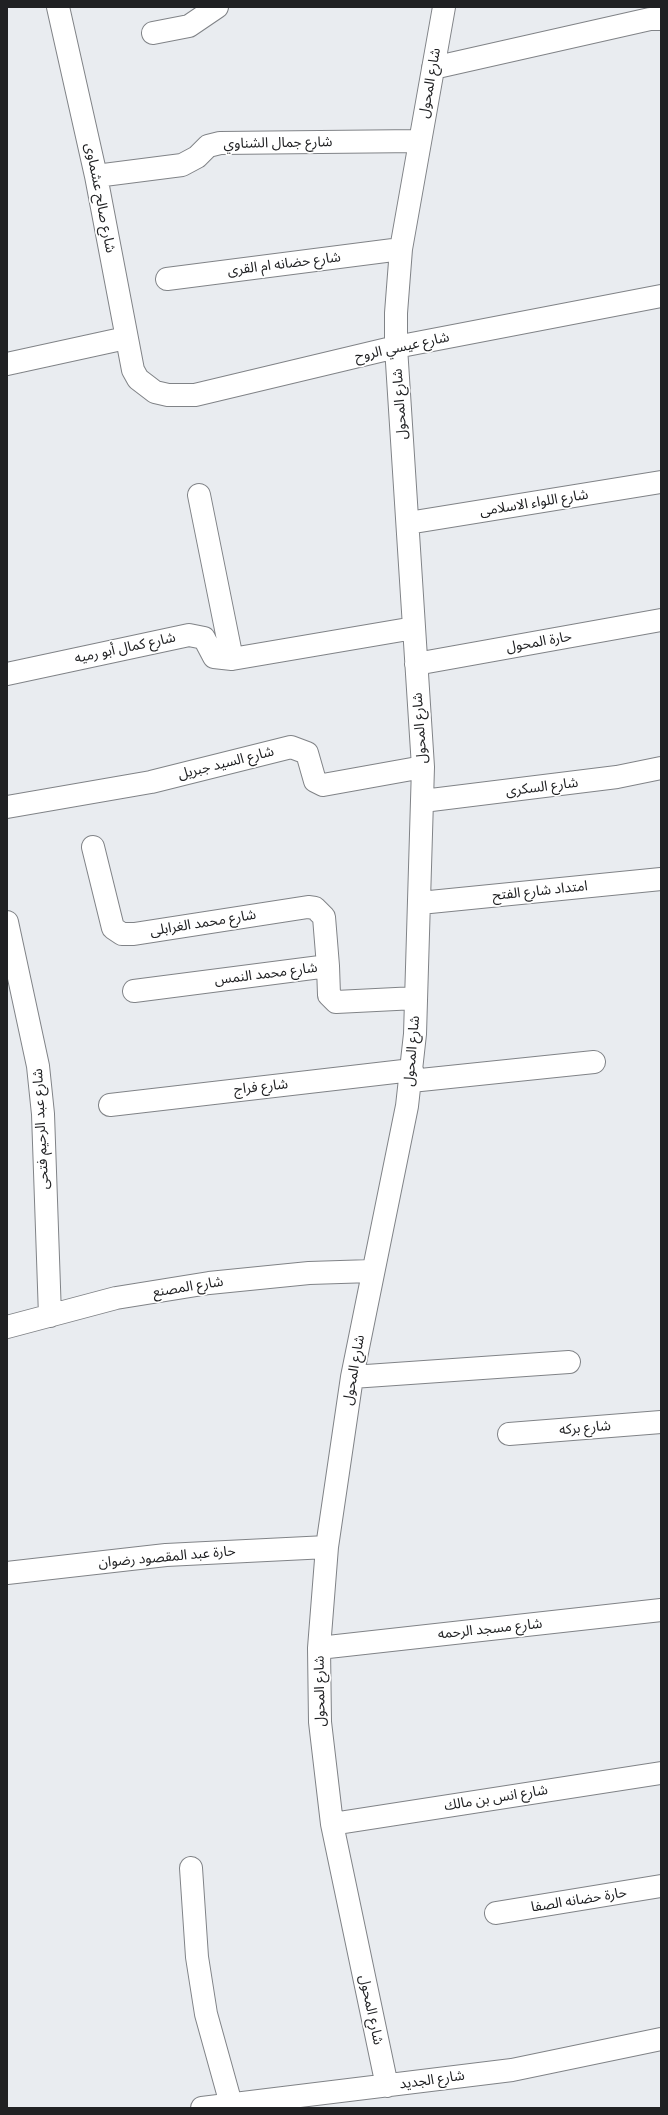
<!DOCTYPE html>
<html>
<head>
<meta charset="utf-8">
<style>
  body { margin:0 }
  #map { position:relative; width:668px; height:2115px; overflow:hidden; background:#e9ecf0; font-family:Figtree,sans-serif }
  canvas { display:block }
  .frame { position:absolute; inset:0; border:8px solid #202123; pointer-events:none }
</style>
</head>
<body>
<div id="map">
<canvas width="668" height="2115"></canvas>
<div class="frame"></div>
</div>
<script>
const ctx = document.querySelector('canvas').getContext('2d');
ctx.lineJoin = 'round';
function poly(rows) {
  const path = new Path2D();
  for (const r of rows) {
    path.moveTo(r[0], r[1]);
    for (let i = 2; i < r.length; i += 2) path.lineTo(r[i], r[i + 1]);
  }
  return path;
}
function trace(path, color, width, dash) {
  ctx.strokeStyle = color;
  ctx.lineWidth = width;
  ctx.lineCap = dash ? 'butt' : 'round';
  ctx.setLineDash(dash || []);
  ctx.stroke(path);
}
function drawText(font, color, halo, rows, align = 'center') {
  ctx.font = font + ' Figtree,"Noto Sans Arabic",sans-serif';
  ctx.lineWidth = 3.5;
  ctx.setLineDash([]);
  ctx.textBaseline = 'middle';
  ctx.strokeStyle = halo;
  ctx.fillStyle = color;
  for (const [text, x, y, turn = 0] of rows) {
    ctx.save();
    ctx.translate(x, y);
    ctx.rotate((+turn || 0) * Math.PI / 180);
    ctx.textAlign = isNaN(turn) ? turn : align;
    if (halo) ctx.strokeText(text, 0, 0);
    ctx.fillText(text, 0, 0);
    ctx.restore();
  }
}
const minor = poly([
  [58,7,96,176,133,370,138,379,155,392,168,395,195,395,396,347,661,296],
  [153,33,189,26,217,7],
  [433,68,650,19,661,19],
  [96,176,182,165,197,157,208,146,220,143,420,141],
  [167,279,401,249],
  [7,364,126,338],
  [199,495,232,659],
  [408,523,661,482],
  [416,664,661,620],
  [7,674,189,635,204,638,214,657,232,659,414,628],
  [423,801,617,777,661,768],
  [7,807,151,782,291,747,307,753,315,781,323,785,423,767],
  [93,847,113,928,122,934,134,934,308,907,315,908,324,917,328,966],
  [420,903,661,879],
  [7,922,38,1066,43,1114,50,1316],
  [134,991,328,966,329,995,336,1002,416,998],
  [411,1081,594,1062],
  [110,1105,412,1070],
  [7,1327,116,1298,209,1283,309,1273,372,1271],
  [352,1377,569,1362],
  [509,1434,661,1422],
  [7,1573,166,1555,327,1547],
  [319,1648,661,1610],
  [332,1824,661,1773],
  [191,1868,197,1957,206,2014,231,2104],
  [496,1913,661,1886],
  [387,2086,332,1824,320,1722,319,1648,327,1547,352,1377,407,1106,415,1034,423,767,396,347,396,313,401,249,444,7],
  [202,2108,512,2070,661,2039]
]);
trace(minor, '#808387', 24);
trace(minor, '#fff', 22);
drawText('14px', '#202123', '#fff', [
  ["شارع المحول",430,83,-80],
  ["شارع جمال الشناوي",278,143,-1],
  ["شارع صالح عشماوى",100,198,79],
  ["شارع حضانه ام القرى",284,264,-7],
  ["شارع عيسي الروح",402,347,-12],
  ["شارع المحول",400,404,-94],
  ["شارع اللواء الاسلامى",534,503,-9],
  ["حارة المحول",539,642,-10],
  ["شارع كمال أبو رميه",125,648,-12],
  ["شارع المحول",420,728,-94],
  ["شارع السيد جبريل",226,763,-14],
  ["شارع السكرى",542,787,-7],
  ["امتداد شارع الفتح",540,891,-6],
  ["شارع محمد الغرابلى",203,923,-9],
  ["شارع محمد النمس",266,974,-7],
  ["شارع المحول",412,1051,-85],
  ["شارع فراج",261,1087,-6],
  ["شارع عبد الرحيم فتحى",41,1129,-93],
  ["شارع المصنع",188,1287,-9],
  ["شارع المحول",354,1370,-80],
  ["شارع بركه",585,1428,-5],
  ["حارة عبد المقصود رضوان",167,1557,-5],
  ["شارع مسجد الرحمه",490,1629,-6],
  ["شارع المحول",320,1691,-91],
  ["شارع انس بن مالك",496,1798,-9],
  ["حارة حضانه الصفا",579,1900,-9],
  ["شارع المحول",371,2010,78],
  ["شارع الجديد",432,2080,-8]
]);
</script>
</body>
</html>
